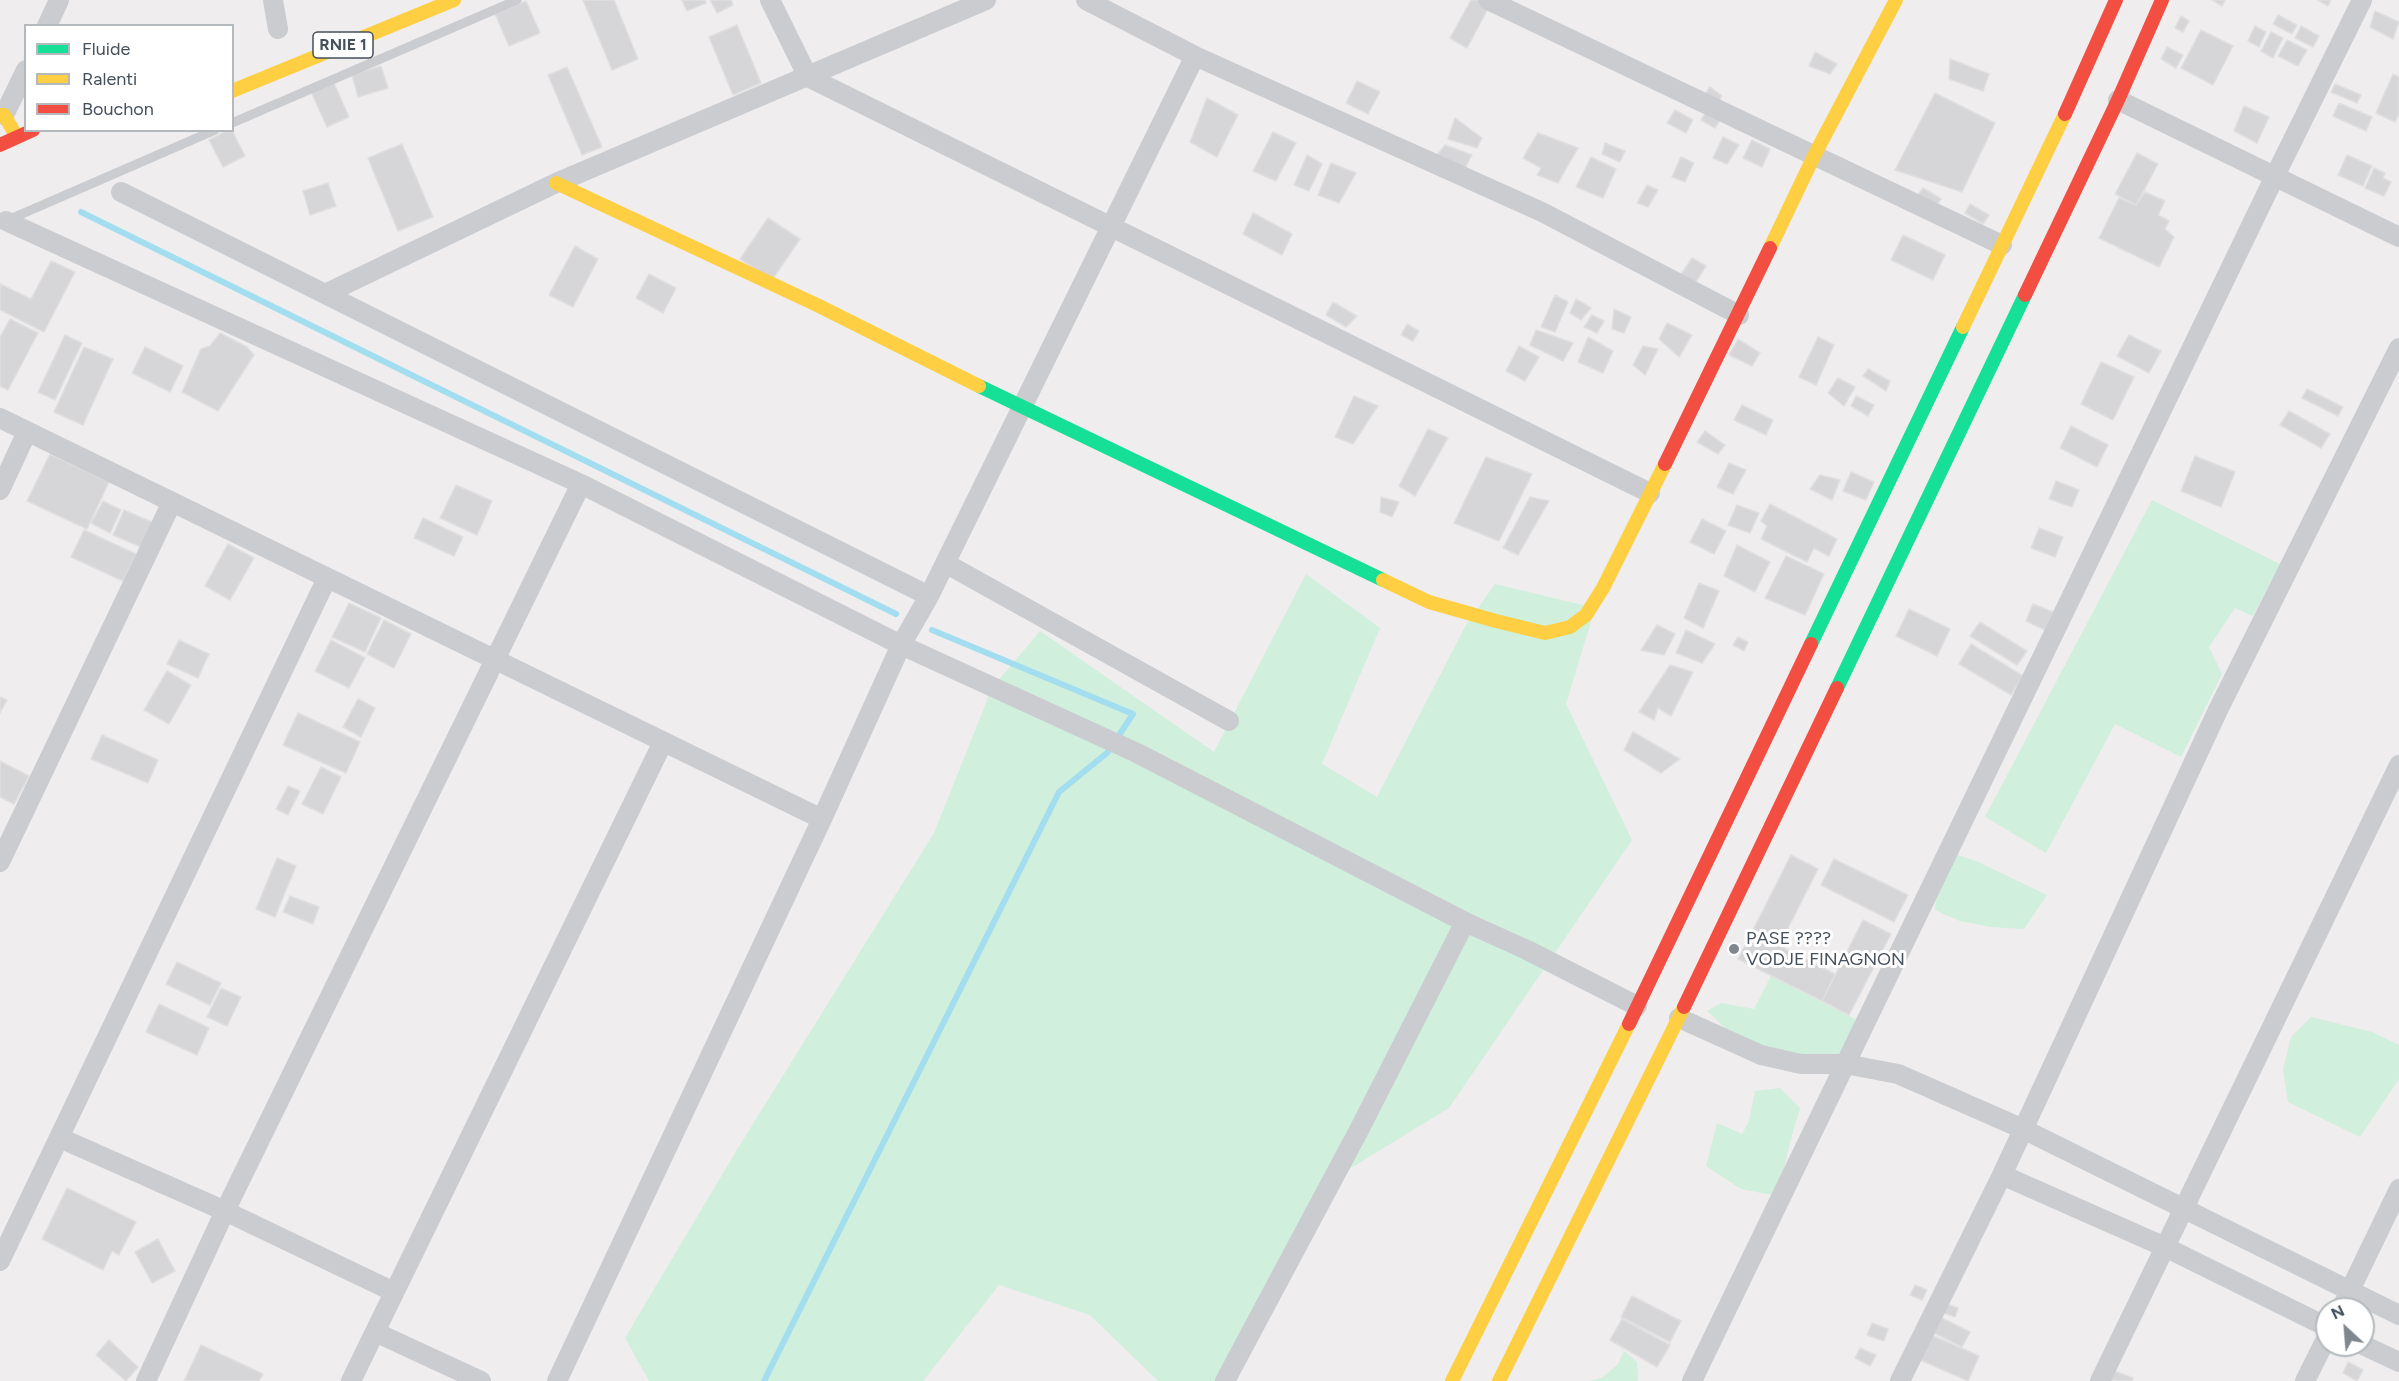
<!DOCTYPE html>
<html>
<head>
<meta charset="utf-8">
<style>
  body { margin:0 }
  #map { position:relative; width:2399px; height:1381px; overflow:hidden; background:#efeded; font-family:Figtree,sans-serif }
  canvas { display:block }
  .legend { position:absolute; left:24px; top:24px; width:210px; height:108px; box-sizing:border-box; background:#fff; border:2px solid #b4b9bd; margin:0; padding:8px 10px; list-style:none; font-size:18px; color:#44505b }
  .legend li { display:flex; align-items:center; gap:12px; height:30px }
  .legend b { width:30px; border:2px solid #b4b9bd }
  .north { position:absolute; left:2315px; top:1297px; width:60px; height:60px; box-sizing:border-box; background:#fff; border:2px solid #b4b9bd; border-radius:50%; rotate:334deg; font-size:16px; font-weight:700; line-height:24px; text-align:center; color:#44505b }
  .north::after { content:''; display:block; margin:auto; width:21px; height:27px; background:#80878e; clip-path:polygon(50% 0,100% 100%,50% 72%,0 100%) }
</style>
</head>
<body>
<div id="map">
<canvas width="2399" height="1381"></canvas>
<ul class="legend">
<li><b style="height:8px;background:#16e098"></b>Fluide</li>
<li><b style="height:8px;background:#ffcf43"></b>Ralenti</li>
<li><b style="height:8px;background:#f24e42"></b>Bouchon</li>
</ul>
<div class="north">N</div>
</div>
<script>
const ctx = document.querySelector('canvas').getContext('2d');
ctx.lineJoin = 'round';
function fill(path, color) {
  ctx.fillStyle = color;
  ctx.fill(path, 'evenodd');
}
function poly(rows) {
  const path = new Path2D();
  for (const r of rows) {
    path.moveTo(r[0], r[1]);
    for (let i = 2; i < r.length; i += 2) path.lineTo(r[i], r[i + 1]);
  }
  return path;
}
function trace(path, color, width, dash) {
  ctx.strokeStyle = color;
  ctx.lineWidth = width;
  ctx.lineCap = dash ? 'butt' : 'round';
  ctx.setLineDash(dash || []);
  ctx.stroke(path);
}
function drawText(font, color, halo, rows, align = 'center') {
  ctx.font = font + ' Figtree,sans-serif';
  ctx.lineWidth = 6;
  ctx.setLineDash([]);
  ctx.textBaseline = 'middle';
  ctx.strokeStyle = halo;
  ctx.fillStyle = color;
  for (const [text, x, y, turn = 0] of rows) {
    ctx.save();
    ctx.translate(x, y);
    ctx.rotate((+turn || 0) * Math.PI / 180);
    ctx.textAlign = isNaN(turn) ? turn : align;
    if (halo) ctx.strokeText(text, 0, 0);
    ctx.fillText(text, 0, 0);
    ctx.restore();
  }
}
fill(poly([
  [2152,500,2280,564,2253,616,2235,608,2209,647,2222,674,2181,757,2115,724,2046,853,1985,817],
  [1306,574,1380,628,1322,764,1377,797,1466,625,1495,584,1595,608,1566,704,1632,840,1449,1108,1318,1188,1222,1381,1158,1381,1090,1315,999,1285,923,1381,649,1381,625,1338,738,1148,934,833,992,688,1040,631,1214,752],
  [1954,854,1976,861,2047,895,2024,929,1991,927,1960,921,1935,910,1940,862],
  [1771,976,1855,1019,1858,1044,1836,1063,1809,1064,1734,1036,1707,1011,1721,1003,1754,1009],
  [2311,1017,2372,1032,2399,1045,2399,1079,2360,1137,2288,1102,2283,1070,2291,1037],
  [1780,1088,1800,1108,1789,1146,1778,1196,1741,1189,1706,1166,1717,1123,1742,1134,1749,1121,1755,1091],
  [1624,1351,1637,1362,1638,1381,1590,1381,1602,1378,1618,1364]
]), '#d0efdc');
trace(poly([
  [81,212,896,614],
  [764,1381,1059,792,1107,753,1133,714,932,630]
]), '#a2def0', 6);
const building = poly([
  [583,0,614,0,638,59,612,70,583,0],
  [682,0,705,0,706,3,687,11,682,0],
  [710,0,731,0,733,5,717,13,710,0],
  [1471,0,1481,0,1490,5,1467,48,1450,38,1471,0],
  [2212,0,2225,0,2222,6,2212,0],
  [2318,0,2331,0,2328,6,2318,0],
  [526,1,540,33,509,46,495,14,526,1],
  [2375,11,2399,22,2393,39,2370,27,2375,11],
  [2278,15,2297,25,2292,34,2273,24,2278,15],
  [2181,16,2189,21,2183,32,2175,28,2181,16],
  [737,25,761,83,733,95,709,37,737,25],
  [2255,26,2266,32,2259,47,2248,41,2255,26],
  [2301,26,2319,36,2313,47,2295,38,2301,26],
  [2201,30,2233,46,2213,85,2181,68,2201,30],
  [2271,32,2283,38,2273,58,2261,51,2271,32],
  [2287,40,2307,50,2298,66,2278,56,2287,40],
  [2167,47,2183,55,2176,68,2161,59,2167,47],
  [1815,52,1837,64,1830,74,1809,66,1815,52],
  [1950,59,1989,74,1983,91,1949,79,1950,59],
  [381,66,388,88,358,97,352,75,381,66],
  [567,67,602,147,582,155,548,75,567,67],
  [2393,74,2399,77,2399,114,2395,122,2376,113,2393,74],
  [333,81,349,117,327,127,311,92,333,81],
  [1357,81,1380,92,1368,114,1346,103,1357,81],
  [2335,84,2361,95,2357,103,2331,92,2335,84],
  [1710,87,1722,96,1718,102,1705,94,1710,87],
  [1935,93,1995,123,1962,192,1895,170,1935,93],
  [1207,98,1238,115,1217,157,1190,142,1207,98],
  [2339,103,2372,117,2366,131,2333,116,2339,103],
  [2244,106,2269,117,2257,143,2234,131,2244,106],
  [1675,110,1693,120,1686,133,1667,123,1675,110],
  [1706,112,1720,120,1715,128,1701,120,1706,112],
  [1455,118,1482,138,1477,148,1448,139,1455,118],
  [228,130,232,130,245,156,223,167,209,140,228,130],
  [1273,132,1296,143,1276,181,1253,171,1273,132],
  [1538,133,1578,148,1558,183,1537,175,1541,168,1523,158,1538,133],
  [1723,137,1739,145,1727,164,1713,158,1723,137],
  [1752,140,1770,149,1762,167,1743,158,1752,140],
  [1605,143,1625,151,1620,162,1602,154,1605,143],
  [402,144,433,217,398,231,368,158,402,144],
  [1445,145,1472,155,1465,168,1437,155,1445,145],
  [2137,153,2158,164,2136,205,2115,194,2137,153],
  [1307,155,1322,164,1309,191,1294,185,1307,155],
  [2347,155,2372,166,2363,186,2338,175,2347,155],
  [1591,157,1616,169,1603,198,1576,187,1591,157],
  [1681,157,1694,163,1685,182,1672,177,1681,157],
  [1331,163,1356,173,1339,203,1318,195,1331,163],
  [2374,168,2385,173,2383,178,2391,182,2384,196,2365,188,2374,168],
  [328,183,336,206,310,215,303,191,328,183],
  [1647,185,1658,190,1648,207,1637,203,1647,185],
  [1923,188,1941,199,1933,211,1915,199,1923,188],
  [2145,192,2165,201,2158,215,2169,221,2165,229,2174,237,2159,267,2099,238,2119,198,2136,205,2145,192],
  [1970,204,1989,215,1983,224,1965,213,1970,204],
  [1253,213,1292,234,1282,255,1243,234,1253,213],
  [768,218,800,239,772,280,740,259,768,218],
  [1903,235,1945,255,1933,280,1891,260,1903,235],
  [575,246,598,259,573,307,549,295,575,246],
  [1692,258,1706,266,1694,285,1680,276,1692,258],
  [51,261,75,272,44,332,0,310,0,284,31,299,51,261],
  [649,274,676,288,663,313,636,298,649,274],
  [1555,295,1568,302,1555,332,1541,327,1555,295],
  [1576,299,1591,308,1581,320,1570,313,1576,299],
  [1333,302,1357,316,1346,327,1326,315,1333,302],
  [1614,309,1631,317,1624,333,1612,329,1614,309],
  [1592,315,1604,321,1597,333,1584,327,1592,315],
  [10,319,38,333,8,390,0,386,0,337,10,319],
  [1667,323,1692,335,1679,357,1659,339,1667,323],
  [1407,324,1419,331,1413,341,1401,335,1407,324],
  [1536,330,1573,343,1563,361,1530,345,1536,330],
  [220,333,247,347,254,355,218,411,182,392,201,349,210,346,220,333],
  [65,335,82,343,55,400,38,392,65,335],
  [2129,335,2161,351,2149,373,2117,356,2129,335],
  [1588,337,1613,351,1603,373,1578,362,1588,337],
  [1818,337,1834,345,1816,385,1799,377,1818,337],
  [1738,339,1760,353,1752,366,1729,355,1738,339],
  [1519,346,1539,357,1525,381,1506,371,1519,346],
  [1643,346,1658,349,1645,375,1633,365,1643,346],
  [84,347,113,359,83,425,54,412,84,347],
  [145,347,183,366,170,392,132,373,145,347],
  [2101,362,2134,377,2113,420,2081,404,2101,362],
  [1868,369,1890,381,1886,391,1863,376,1868,369],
  [1838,378,1855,387,1844,406,1828,393,1838,378],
  [2307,389,2343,407,2338,416,2302,398,2307,389],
  [1354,396,1378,406,1353,444,1335,437,1354,396],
  [1856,396,1874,405,1868,416,1851,406,1856,396],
  [1742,405,1773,420,1766,435,1734,420,1742,405],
  [2289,411,2330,434,2321,448,2280,425,2289,411],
  [2071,426,2108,445,2097,467,2060,448,2071,426],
  [1428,429,1448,438,1415,496,1399,486,1428,429],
  [1705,431,1725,445,1718,454,1697,442,1705,431],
  [50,454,109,482,87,529,27,501,50,454],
  [2195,456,2235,472,2221,507,2181,491,2195,456],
  [1486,457,1532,474,1499,541,1454,523,1486,457],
  [1729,463,1746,470,1733,494,1717,487,1729,463],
  [1851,472,1874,482,1866,500,1843,491,1851,472],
  [1820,475,1840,480,1832,500,1810,489,1820,475],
  [2056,481,2079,490,2072,507,2049,499,2056,481],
  [456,485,492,501,477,535,440,518,456,485],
  [1381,497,1399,502,1392,517,1380,512,1381,497],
  [1530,497,1549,501,1518,555,1503,548,1530,497],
  [103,501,121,510,110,533,91,523,103,501],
  [1770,504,1837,539,1829,556,1814,548,1807,562,1761,539,1767,526,1761,521,1770,504],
  [1737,505,1759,513,1750,533,1728,525,1737,505],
  [124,510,154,523,143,548,113,535,124,510],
  [423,518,463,537,454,556,414,538,423,518],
  [1702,519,1726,531,1714,554,1690,542,1702,519],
  [2039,528,2063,537,2055,557,2031,548,2039,528],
  [84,530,136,554,123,581,71,557,84,530],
  [228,544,254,558,230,600,205,586,228,544],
  [1737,545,1770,562,1755,592,1724,576,1737,545],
  [1786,556,1824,574,1805,615,1765,598,1786,556],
  [1699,583,1719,591,1703,628,1684,618,1699,583],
  [349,603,381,618,365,652,332,637,349,603],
  [2033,604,2053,612,2045,630,2026,621,2033,604],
  [1909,609,1950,629,1937,656,1896,636,1909,609],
  [384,620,411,634,394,668,367,654,384,620],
  [1980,622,2027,651,2017,665,1970,636,1980,622],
  [1657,625,1675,634,1664,655,1641,650,1657,625],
  [1686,630,1715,644,1702,663,1676,653,1686,630],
  [1738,637,1748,642,1744,651,1733,645,1738,637],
  [179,640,209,654,198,678,167,664,179,640],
  [331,640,365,658,349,688,315,671,331,640],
  [1971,644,2023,676,2011,695,1959,664,1971,644],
  [1670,665,1693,672,1671,716,1658,708,1654,720,1639,712,1670,665],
  [167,671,191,685,169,724,144,710,167,671],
  [0,697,7,700,0,713,0,697],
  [358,699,375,708,361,737,343,727,358,699],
  [298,713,360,742,346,773,283,745,298,713],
  [1633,732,1680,759,1661,773,1624,750,1633,732],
  [102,735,158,760,148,783,91,759,102,735],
  [0,761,29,776,14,804,0,797,0,761],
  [321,767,341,777,323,814,302,804,321,767],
  [288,786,300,791,288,815,276,809,288,786],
  [1791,855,1818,869,1779,946,1752,932,1791,855],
  [277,858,296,866,275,917,256,909,277,858],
  [1834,859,1908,895,1894,922,1821,885,1834,859],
  [290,896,319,907,313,924,283,912,290,896],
  [1863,920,1891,934,1849,1015,1822,1001,1863,920],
  [1752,932,1835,974,1822,1001,1738,959,1752,932],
  [177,962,221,983,210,1005,166,984,177,962],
  [221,988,241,997,227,1026,207,1017,221,988],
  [159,1004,209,1028,197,1055,146,1032,159,1004],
  [67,1188,136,1222,119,1255,112,1251,103,1270,42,1239,67,1188],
  [158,1239,175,1271,152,1283,135,1252,158,1239],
  [1915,1285,1927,1290,1922,1300,1910,1295,1915,1285],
  [1632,1296,1681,1321,1670,1342,1621,1317,1632,1296],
  [1944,1303,1958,1308,1955,1317,1941,1312,1944,1303],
  [1942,1318,1970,1332,1962,1347,1934,1333,1942,1318],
  [1622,1319,1670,1345,1657,1367,1610,1340,1622,1319],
  [1872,1323,1888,1329,1884,1341,1867,1335,1872,1323],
  [1929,1334,1979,1356,1968,1381,1918,1359,1929,1334],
  [109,1340,138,1367,126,1381,96,1355,109,1340],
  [201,1345,263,1374,259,1381,184,1381,201,1345],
  [1860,1348,1876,1355,1870,1366,1855,1358,1860,1348],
  [2348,1362,2363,1370,2357,1381,2343,1373,2348,1362],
  [2112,1370,2133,1378,2132,1381,2108,1381,2112,1370]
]);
fill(building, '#d6d5d7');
trace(building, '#e0dfe0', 1.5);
trace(poly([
  [232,123,517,0],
  [8,220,215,130]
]), '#cacccf', 9);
trace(poly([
  [273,0,278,29],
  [770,0,808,77,1650,493],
  [1086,0,1195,56,1542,212,1739,315],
  [1488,0,2002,245],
  [47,26,59,0],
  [2118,100,2399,237],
  [4,115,26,70],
  [121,192,929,596],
  [6,221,581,484,901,645,1137,753,1465,922],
  [325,294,556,183,986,0],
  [0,418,822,819],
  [0,490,27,432],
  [945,563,1229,721],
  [0,862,172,502],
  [1679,1018,1761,1055,1801,1064,1845,1064,1898,1074,2023,1129,2399,1315],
  [60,1138,225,1211,394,1292],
  [2002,1175,2165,1247,2327,1327],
  [0,1261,327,578],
  [2341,1309,2399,1189],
  [375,1332,481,1381],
  [2363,1345,2399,1362],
  [146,1381,225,1211,581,484],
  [351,1381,663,742],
  [557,1381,822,819,901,645,929,596,1195,56],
  [1225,1381,1359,1130,1465,922,1527,950,1637,1006],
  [1692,1381,2275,176,2362,0],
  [1900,1381,2002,1175,2218,710,2399,348],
  [2100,1381,2399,765],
  [2305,1381,2327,1337]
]), '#cacccf', 20);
trace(poly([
  [979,386,1383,580],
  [1811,644,1963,327],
  [1837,688,2025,295]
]), '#16e098', 14);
trace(poly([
  [232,91,454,0],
  [0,115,4,115,17,137],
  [556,183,817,305,979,386],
  [1770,248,1814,156,1896,0],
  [1963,327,2065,114],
  [1383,580,1429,602,1496,621,1545,633,1570,627,1586,615,1603,588,1665,464],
  [1452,1381,1629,1024],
  [1499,1381,1684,1007]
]), '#ffcf43', 14);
trace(poly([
  [2065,114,2116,0],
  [0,145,33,130],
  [2025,295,2118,100,2162,0],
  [1665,464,1770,248],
  [1684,1007,1837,688],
  [1629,1024,1811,644]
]), '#f24e42', 14);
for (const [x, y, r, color] of [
  [1734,949,6,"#80878e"]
]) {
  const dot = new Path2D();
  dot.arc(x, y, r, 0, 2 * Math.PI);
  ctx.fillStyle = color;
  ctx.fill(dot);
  trace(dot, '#fff', 2);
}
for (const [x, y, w] of [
  [343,45,60]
]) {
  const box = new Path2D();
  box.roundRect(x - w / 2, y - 13, w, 26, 4.5);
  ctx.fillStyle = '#fff';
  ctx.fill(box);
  trace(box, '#44505b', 1.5);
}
drawText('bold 16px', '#44505b', null, [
  ["RNIE 1",343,45]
]);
drawText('18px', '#44505b', '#fff', [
  ["PASE ????",1746,939],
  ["VODJE FINAGNON",1746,960]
], 'left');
</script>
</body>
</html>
